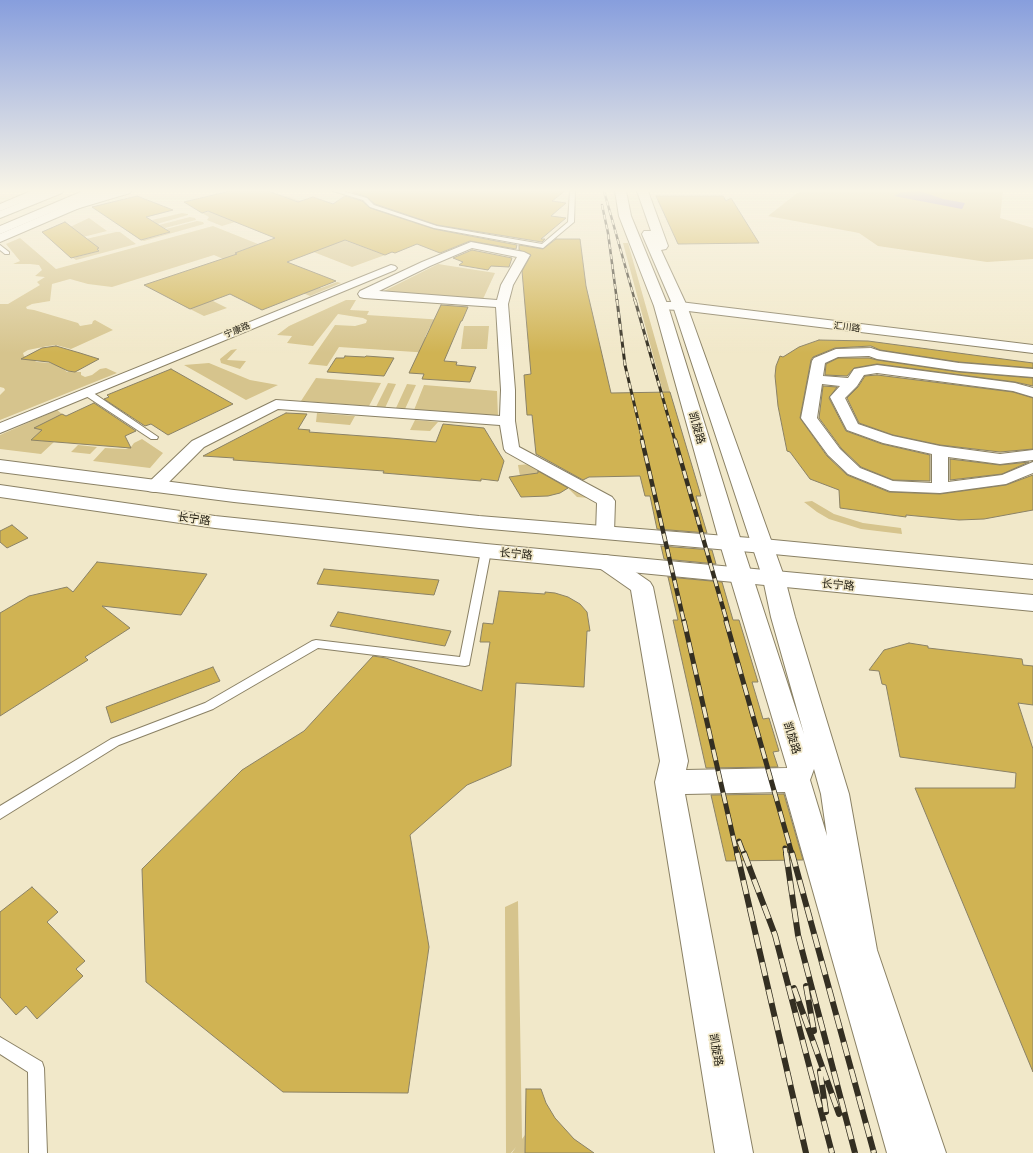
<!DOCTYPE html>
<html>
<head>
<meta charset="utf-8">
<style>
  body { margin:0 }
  canvas { display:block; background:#f1e8c9 }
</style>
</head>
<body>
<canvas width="1033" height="1153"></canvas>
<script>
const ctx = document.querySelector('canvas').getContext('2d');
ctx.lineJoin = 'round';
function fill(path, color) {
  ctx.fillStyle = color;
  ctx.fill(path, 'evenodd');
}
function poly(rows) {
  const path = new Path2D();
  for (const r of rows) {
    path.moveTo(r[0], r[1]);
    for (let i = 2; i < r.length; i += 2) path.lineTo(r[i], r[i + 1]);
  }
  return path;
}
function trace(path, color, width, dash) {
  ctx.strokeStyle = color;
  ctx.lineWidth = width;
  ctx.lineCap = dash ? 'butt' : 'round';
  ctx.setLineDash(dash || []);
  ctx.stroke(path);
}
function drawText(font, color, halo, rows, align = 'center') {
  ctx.font = font + ' Lato,"Noto Sans SC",sans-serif';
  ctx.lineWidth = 3.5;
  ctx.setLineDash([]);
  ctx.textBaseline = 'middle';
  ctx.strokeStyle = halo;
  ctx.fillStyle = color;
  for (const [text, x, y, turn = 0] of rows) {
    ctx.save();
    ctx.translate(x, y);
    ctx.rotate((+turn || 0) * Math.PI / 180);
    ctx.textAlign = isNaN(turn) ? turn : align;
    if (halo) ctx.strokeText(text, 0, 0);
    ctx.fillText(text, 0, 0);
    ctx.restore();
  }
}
fill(poly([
  [800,191,1003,191,1000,218,1033,228,1033,259,987,262,878,246,859,233,768,216],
  [287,196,317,207,285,219,385,255,352,267,311,251,245,219,222,226,207,220,209,217,202,213,268,201],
  [182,213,188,214,188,215,157,224,152,220],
  [190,217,195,218,196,220,165,228,159,225],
  [89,218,107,231,83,237,70,227],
  [197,221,203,222,204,224,144,241,141,240,161,235,170,232,166,229],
  [213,226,258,244,236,253,321,288,337,282,341,283,310,296,214,255,112,287,88,284,70,279,52,284,50,301,32,304,26,307,27,309,34,310,78,323,80,326,92,324,93,321,95,320,113,330,71,349,56,345,48,346,28,350,23,353,24,356,37,362,50,363,61,367,67,372,81,372,81,375,85,377,92,375,100,369,106,368,117,373,0,420,0,395,5,390,4,388,0,387,0,304,8,304,40,285,37,282,45,277,35,276,42,270,39,265,30,264,13,264,20,261,6,244,20,238,56,269],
  [116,232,120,232,136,244,76,260,73,258,99,251,86,239],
  [623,243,628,243,670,392,663,392],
  [438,264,495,273,483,299,382,292],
  [209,299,227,308,204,316,190,309],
  [346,300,356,300,350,310,369,311,367,315,460,321,457,329,430,327,425,337,453,340,446,354,339,347,327,366,308,364,335,325,355,326,366,323,367,320,363,318,338,314,313,346,287,343,292,336,277,335,289,326],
  [464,326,489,326,487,349,461,349],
  [237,349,227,360,246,361,240,369,221,363,220,359,231,350],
  [209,363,250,380,278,385,246,400,184,365],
  [316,378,381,383,369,406,301,401],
  [388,383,396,384,385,408,376,407],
  [407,384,416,385,405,409,396,408],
  [424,385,497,391,498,416,414,410],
  [57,410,62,414,38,429,42,430,32,439,54,442,41,454,0,449,0,435],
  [317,413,355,416,350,425,316,422],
  [415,420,438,422,430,431,410,430],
  [142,439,163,453,150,468,93,461,105,448,126,449,131,447,134,443],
  [78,445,97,447,90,454,71,452],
  [532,464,589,498,577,497,568,488,543,473,520,476,518,465],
  [812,501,834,514,863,523,901,528,902,534,861,529,829,519,817,512,804,502],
  [518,901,522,1139,525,1135,525,1153,512,1153,516,1147,511,1153,506,1153,505,907]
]), '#d6c48d');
fill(poly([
  [920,191,943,199,965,203,962,209,894,196,901,192]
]), '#967dcd');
const building = poly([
  [230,191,268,191,298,202,313,197,333,204,345,196,362,201,370,208,434,229,517,245,516,249,470,241,440,253,417,244,395,253,392,252,385,255,345,240,287,262,336,281,262,310,230,294,190,309,144,285,237,254,235,253,275,238,208,211,202,213,184,202,230,191],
  [353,191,565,191,552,201,566,203,551,216,566,218,541,239,545,239,542,242,437,225,375,204,367,197,352,192,353,191],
  [137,196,173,210,146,217,170,232,141,240,92,207,137,196],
  [656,196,723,196,726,201,731,198,759,243,678,244,656,196],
  [65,222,99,248,97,249,99,251,71,258,42,232,65,222],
  [556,239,580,239,586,286,611,393,670,392,701,496,696,496,707,533,657,529,650,496,645,496,640,476,589,477,583,480,536,454,532,415,527,415,524,375,531,374,522,271,531,255,519,250,519,245,543,249,556,239],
  [472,250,512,258,509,267,491,266,488,270,459,265,463,262,453,258,472,250],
  [441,305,468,307,462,321,461,321,444,361,457,362,456,365,476,367,470,382,422,379,424,374,409,373,441,305],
  [819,340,868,341,1033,363,1033,368,959,362,880,350,871,346,835,348,813,357,811,360,800,418,827,456,847,475,889,492,940,494,1006,485,1033,475,1033,510,984,519,959,520,906,515,906,517,840,508,839,490,810,479,790,452,787,451,778,406,775,376,776,366,780,356,783,357,799,347,819,340],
  [56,346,80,353,99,359,75,372,68,371,49,362,21,359,42,348,56,346],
  [345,356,365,357,366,356,394,358,384,376,327,372,336,358,344,358,345,356],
  [838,358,869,358,877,360,959,372,1033,378,1033,386,1015,382,877,364,854,368,847,376,825,375,826,364,838,358],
  [171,369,233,404,168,435,151,424,145,426,104,399,109,397,107,395,171,369],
  [877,375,1013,392,1033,398,1033,449,1000,452,940,445,893,435,859,423,847,398,858,387,865,376,877,375],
  [823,386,837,387,829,398,846,431,882,444,930,455,930,481,893,480,861,467,841,448,819,418,823,386],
  [94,403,136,431,125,436,131,448,31,440,42,430,34,428,62,414,66,416,94,403],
  [286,413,307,414,298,429,310,430,309,432,390,438,436,442,443,424,484,428,504,461,498,481,481,479,481,481,383,473,384,471,233,460,234,458,203,456,286,413],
  [950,459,1000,465,1029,462,1002,474,950,480,950,459],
  [538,471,568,488,560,493,548,496,521,497,509,477,538,473,538,471],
  [12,525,28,538,7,548,0,542,0,531,12,525],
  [661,546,712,550,716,564,664,559,661,546],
  [97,562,207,574,181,615,102,606,130,628,85,657,88,660,0,716,0,613,29,596,67,587,73,592,97,562],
  [324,569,439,580,434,595,317,584,324,569],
  [668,577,722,582,733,620,739,620,758,682,752,682,763,719,769,718,779,751,773,752,778,767,706,768,673,620,678,620,668,577],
  [499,591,545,594,545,592,555,593,568,597,580,604,587,612,590,631,587,631,584,687,516,683,511,766,467,785,410,835,429,947,408,1093,283,1092,146,982,142,869,242,770,304,731,373,656,386,658,482,691,490,642,480,642,483,623,493,624,499,591],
  [338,612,451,631,445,646,330,626,338,612],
  [909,643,928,646,928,648,1022,659,1023,665,1033,666,1033,705,1018,703,1033,749,1033,1072,915,788,1015,788,1016,773,900,757,886,685,882,684,879,671,869,670,884,650,909,643],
  [213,667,220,681,111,723,106,707,213,667],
  [784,794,803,860,726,861,711,795,784,794],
  [32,887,58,912,47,922,85,961,76,969,83,976,37,1019,26,1006,16,1015,0,997,0,912,32,887],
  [526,1089,541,1089,546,1103,555,1118,574,1139,594,1153,525,1153,526,1089]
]);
fill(building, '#d0b353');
trace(building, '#8b8266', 1);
const lane = poly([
  [333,191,342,191,367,198,374,205,437,226,542,244,568,222,570,191,575,191,574,222,543,248,434,228,370,207,363,200,333,191],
  [0,245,9,252,9,254,5,254,0,250,0,245],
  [83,390,89,390,158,437,157,439,151,439,83,394,83,390],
  [486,548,491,551,469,665,465,666,318,648,213,709,119,745,0,819,0,806,111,739,205,703,312,641,316,640,460,657,481,551,486,548],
  [0,1037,42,1062,44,1068,47,1153,29,1153,28,1072,0,1054,0,1037]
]);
const street = poly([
  [471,242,524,252,530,255,513,285,508,304,515,390,515,421,519,447,612,497,615,501,614,533,611,537,605,539,599,537,596,533,597,503,506,452,504,449,500,425,278,409,204,447,160,491,154,492,148,491,146,487,148,483,192,441,276,400,500,416,501,390,496,307,364,298,360,297,358,294,360,291,422,262,471,242],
  [472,248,517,257,501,285,497,300,379,291,430,266,472,248],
  [391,265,395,266,397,268,395,270,0,433,0,423,391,265],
  [661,302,680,302,1033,345,1033,353,680,310,657,309,655,306,657,303,661,302],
  [871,348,880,351,959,363,1033,369,1033,377,959,371,877,359,869,356,838,357,825,363,823,376,848,378,854,369,877,365,1015,383,1033,388,1033,397,1013,391,877,373,864,375,857,386,845,398,858,424,893,436,940,446,1000,454,1033,450,1033,460,1000,464,948,457,948,482,1002,475,1033,462,1033,473,1006,484,940,493,890,491,848,474,828,455,801,418,812,361,814,358,836,349,871,348],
  [822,384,840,386,830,397,847,430,883,443,932,454,932,483,893,481,860,468,840,449,817,418,822,384]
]);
const secondary = poly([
  [31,191,46,191,45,193,0,211,0,204,31,191],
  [113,191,131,191,130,193,66,212,62,211,60,209,62,207,113,191],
  [615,191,626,191,631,216,668,306,742,544,804,734,771,617,763,579,673,306,642,234,644,231,651,231,637,191,648,191,668,246,666,249,661,250,687,306,785,579,795,617,849,794,877,950,946,1153,887,1153,785,792,685,794,753,1153,715,1153,655,782,660,761,631,590,598,567,595,562,598,557,606,555,614,557,650,582,653,587,688,761,686,770,787,768,787,767,720,544,654,306,619,216,615,191],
  [814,769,821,794,827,836,810,780,814,769]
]);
const primary = poly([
  [48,191,63,191,62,193,0,218,0,211,48,191],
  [100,191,115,191,114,193,0,242,0,234,100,191],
  [0,460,234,490,479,516,763,539,1033,565,1033,579,763,553,479,528,234,502,0,472,0,460],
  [0,485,215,516,486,544,1033,595,1033,611,486,558,215,528,0,497,0,485]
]);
const highway = poly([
  [83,191,98,191,97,193,0,234,0,226,83,191]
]);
trace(lane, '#8a8165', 2);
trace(street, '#8a8165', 2);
trace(secondary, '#8a8165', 2);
trace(primary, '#8a8165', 2);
trace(highway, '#8a8165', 2);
fill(lane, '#fff');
fill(street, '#fff');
fill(secondary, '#fff');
fill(primary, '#fff');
fill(highway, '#fff');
const railFar4 = poly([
  [604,191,635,301],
  [602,205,608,233,617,301]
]);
const railFar3 = poly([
  [617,300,625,365,643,441],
  [635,300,675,441]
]);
const railFar2 = poly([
  [642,440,684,622],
  [675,440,727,622]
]);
const railFar1 = poly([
  [684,621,737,854],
  [726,621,792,854],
  [739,841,744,854],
  [785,848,786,854]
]);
const rail = poly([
  [737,853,806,1153],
  [744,853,775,935,832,1153],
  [786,853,798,935,855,1153],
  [792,853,874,1153],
  [806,986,814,1031],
  [794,988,839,1114],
  [820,1071,826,1112]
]);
trace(railFar4, '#342f22', 2.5);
trace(railFar3, '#342f22', 3);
trace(railFar2, '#342f22', 4.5);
trace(railFar1, '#342f22', 5);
trace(rail, '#342f22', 6);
trace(railFar4, '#f1e8c9', 1.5, [5]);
trace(railFar3, '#f1e8c9', 2, [6]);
trace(railFar2, '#f1e8c9', 3, [8]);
trace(railFar1, '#f1e8c9', 3.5, [11]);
trace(rail, '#f1e8c9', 4.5, [14]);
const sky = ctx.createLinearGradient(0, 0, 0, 353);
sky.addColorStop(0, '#879edd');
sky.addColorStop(0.54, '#f9f5e7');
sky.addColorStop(1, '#f9f5e700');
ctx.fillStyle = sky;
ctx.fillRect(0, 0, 1033, 353);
drawText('9px', '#1c180d', '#f1e8c9', [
  ["汇川路",847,327,7],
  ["宁康路",237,330,-22]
]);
drawText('11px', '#1c180d', '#f1e8c9', [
  ["凯旋路",697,428,74],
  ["长宁路",194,519,8],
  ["长宁路",516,554,5],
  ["长宁路",838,585,5],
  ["凯旋路",792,738,73],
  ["凯旋路",716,1050,80]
]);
</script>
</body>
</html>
